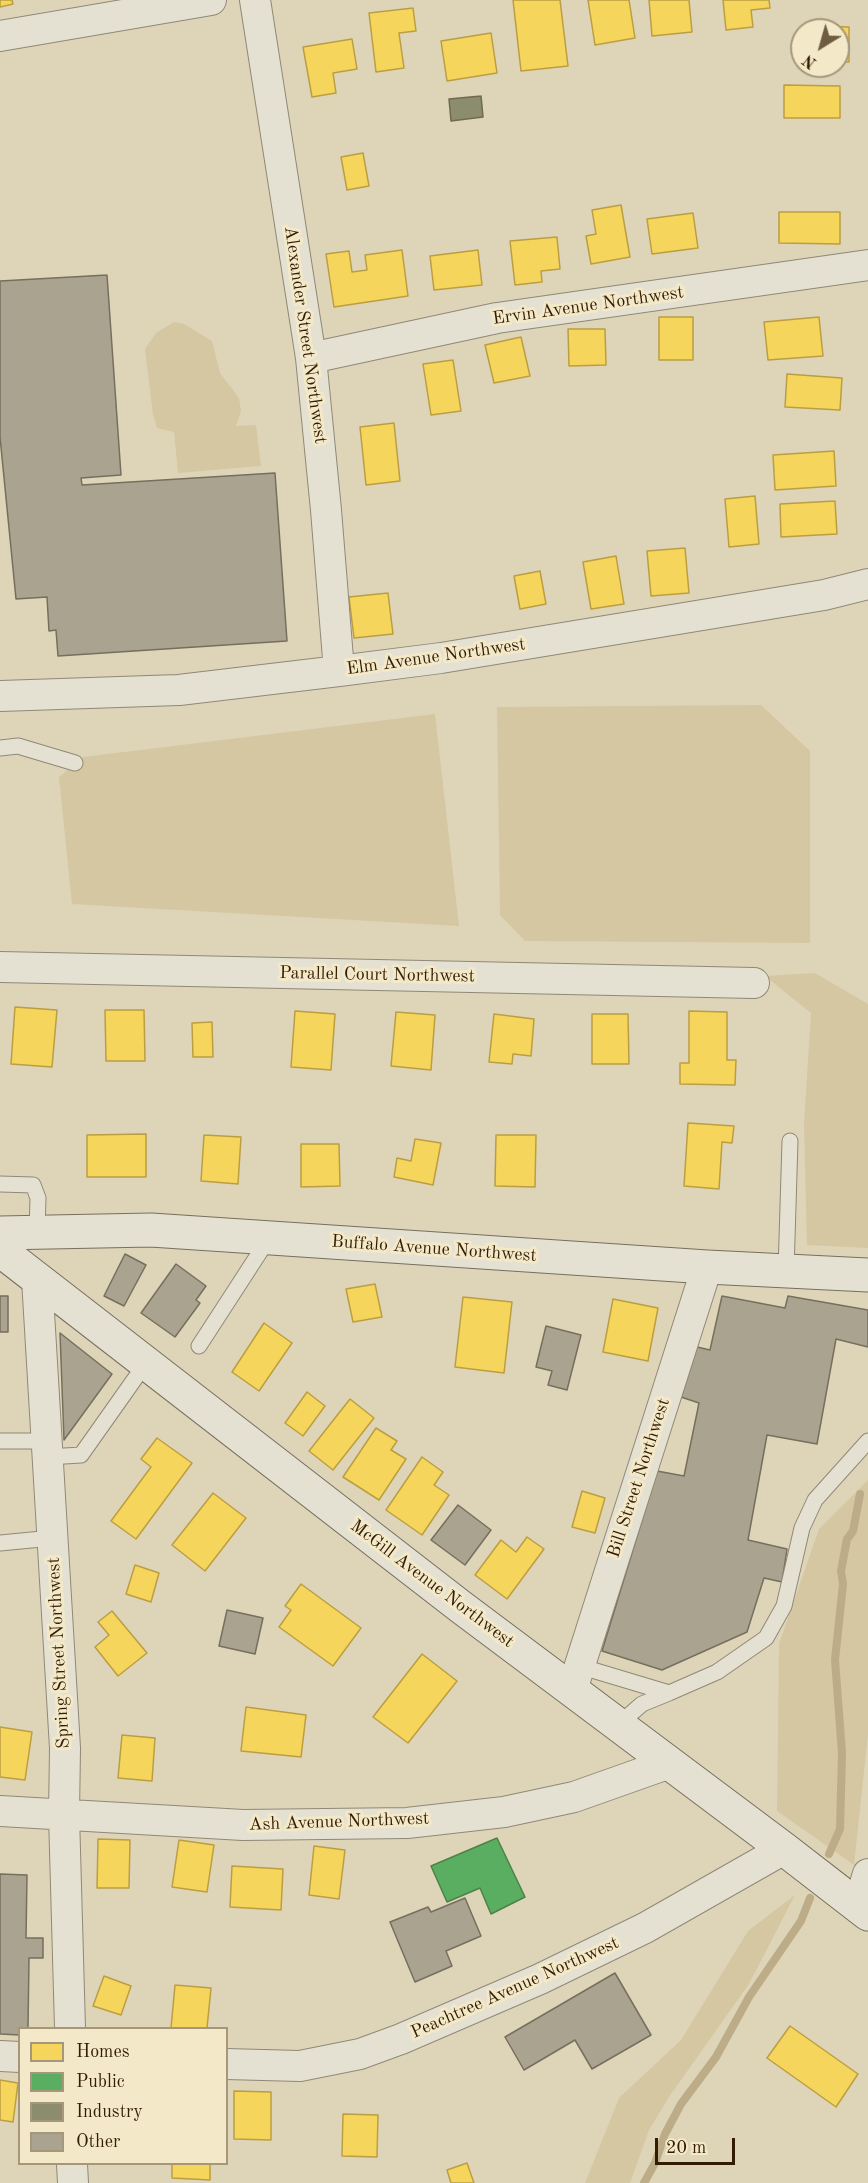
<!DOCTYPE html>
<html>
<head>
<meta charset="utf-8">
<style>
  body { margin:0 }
  #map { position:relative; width:868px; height:2183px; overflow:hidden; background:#ded5b9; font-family:"Old Standard TT",serif }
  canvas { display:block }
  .legend { position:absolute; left:18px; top:2027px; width:210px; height:138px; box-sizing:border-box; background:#f3e9c8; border:2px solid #a6977a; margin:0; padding:8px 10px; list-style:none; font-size:18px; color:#321c04 }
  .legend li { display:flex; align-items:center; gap:12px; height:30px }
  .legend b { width:30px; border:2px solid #a6977a }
  .north { position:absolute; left:790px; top:18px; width:60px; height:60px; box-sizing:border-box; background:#f3e9c8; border:2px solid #a6977a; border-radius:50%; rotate:217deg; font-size:16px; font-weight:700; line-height:24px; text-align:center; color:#321c04 }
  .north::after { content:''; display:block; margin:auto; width:21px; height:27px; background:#6e5d43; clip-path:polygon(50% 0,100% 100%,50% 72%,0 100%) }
  .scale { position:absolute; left:655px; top:2138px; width:80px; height:27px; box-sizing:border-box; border:3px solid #321c04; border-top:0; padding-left:8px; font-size:18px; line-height:21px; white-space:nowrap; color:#321c04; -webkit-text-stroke:4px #f3e9c8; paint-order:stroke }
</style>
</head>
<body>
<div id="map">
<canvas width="868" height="2183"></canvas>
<ul class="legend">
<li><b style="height:16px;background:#f6d55c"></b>Homes</li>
<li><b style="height:16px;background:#5aae61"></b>Public</li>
<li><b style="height:16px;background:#8c8c6e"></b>Industry</li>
<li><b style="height:16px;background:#aaa38f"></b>Other</li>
</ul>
<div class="north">N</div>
<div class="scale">20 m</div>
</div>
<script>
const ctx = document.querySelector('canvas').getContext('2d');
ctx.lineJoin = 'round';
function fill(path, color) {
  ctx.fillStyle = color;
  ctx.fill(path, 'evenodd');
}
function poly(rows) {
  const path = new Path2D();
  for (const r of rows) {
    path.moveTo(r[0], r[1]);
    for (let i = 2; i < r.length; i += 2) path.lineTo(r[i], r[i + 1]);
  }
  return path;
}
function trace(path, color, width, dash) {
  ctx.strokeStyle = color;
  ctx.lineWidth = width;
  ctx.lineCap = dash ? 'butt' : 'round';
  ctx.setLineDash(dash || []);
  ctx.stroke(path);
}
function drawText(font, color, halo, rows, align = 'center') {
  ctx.font = font + ' "Old Standard TT",serif';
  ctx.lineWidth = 6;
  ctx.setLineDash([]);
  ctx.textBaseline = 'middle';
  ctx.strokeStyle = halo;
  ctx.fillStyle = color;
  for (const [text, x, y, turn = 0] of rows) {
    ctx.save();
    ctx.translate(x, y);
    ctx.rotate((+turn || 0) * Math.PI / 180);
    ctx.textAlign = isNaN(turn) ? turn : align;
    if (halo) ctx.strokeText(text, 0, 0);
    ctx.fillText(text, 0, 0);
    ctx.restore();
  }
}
fill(poly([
  [174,322,184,324,212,341,220,373,239,398,241,411,236,426,256,425,261,466,178,473,174,432,157,428,153,415,145,349,156,333],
  [761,705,810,751,810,943,525,941,500,915,497,707],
  [435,714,459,926,72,904,59,777,83,757],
  [815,973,868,1004,868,1248,807,1245,804,1125,811,1013,765,976],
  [868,1480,868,1734,854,1865,777,1811,779,1644,819,1529],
  [795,1895,749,1984,669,2097,649,2130,630,2183,585,2183,619,2098,681,2040,748,1931]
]), '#d5c7a1');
const homes = poly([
  [0,0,12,0,13,4,0,7,0,0],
  [513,0,560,0,568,66,521,71,513,0],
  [588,0,629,0,635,38,595,45,588,0],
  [649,0,689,0,692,32,652,36,649,0],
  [723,0,769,0,770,8,751,10,753,27,726,30,723,0],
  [413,8,416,31,399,33,404,68,376,72,369,13,413,8],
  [809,26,849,27,849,62,838,62,838,30,809,30,809,26],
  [491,33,497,73,447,81,441,41,491,33],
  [352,39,357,69,333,73,336,93,312,97,303,47,352,39],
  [784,85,840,86,840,118,784,118,784,85],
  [363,153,369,186,347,190,341,157,363,153],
  [621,205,630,257,591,264,586,236,596,234,592,210,621,205],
  [779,212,840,212,840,244,779,243,779,212],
  [693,213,698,248,652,254,647,219,693,213],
  [557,237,560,269,541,271,542,282,515,285,510,241,557,237],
  [402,250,408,296,334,307,326,254,349,251,352,272,367,270,365,255,402,250],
  [478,250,482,285,434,290,430,256,478,250],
  [659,317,693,317,693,360,659,360,659,317],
  [819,317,823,356,768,360,764,322,819,317],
  [568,329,605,329,606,365,569,366,568,329],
  [521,337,530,376,494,383,485,345,521,337],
  [453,360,461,411,431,415,423,364,453,360],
  [787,374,842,378,840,410,785,407,787,374],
  [394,423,400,481,366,485,360,427,394,423],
  [834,451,836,486,775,490,773,455,834,451],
  [755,496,759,544,729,547,725,499,755,496],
  [835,501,837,534,781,537,780,504,835,501],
  [685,548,689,593,651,596,647,551,685,548],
  [616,556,624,604,591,609,583,562,616,556],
  [540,571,546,604,520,609,514,576,540,571],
  [388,593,393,634,354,638,349,597,388,593],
  [15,1007,57,1010,52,1067,11,1064,15,1007],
  [105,1010,144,1010,145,1061,106,1061,105,1010],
  [295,1011,335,1014,331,1070,291,1067,295,1011],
  [689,1011,727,1012,727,1060,736,1060,735,1085,680,1084,680,1063,689,1063,689,1011],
  [396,1012,435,1015,431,1070,391,1066,396,1012],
  [494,1014,534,1019,531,1056,513,1054,512,1064,489,1062,494,1014],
  [592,1014,628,1014,629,1064,592,1064,592,1014],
  [212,1022,213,1057,193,1057,192,1023,212,1022],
  [688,1123,734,1126,732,1143,722,1142,719,1189,684,1186,688,1123],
  [146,1134,146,1177,87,1177,87,1135,146,1134],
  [204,1135,241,1137,238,1184,201,1181,204,1135],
  [496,1135,536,1135,535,1187,495,1186,496,1135],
  [415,1139,441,1143,433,1185,394,1177,397,1158,411,1161,415,1139],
  [301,1144,339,1144,340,1186,301,1187,301,1144],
  [375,1284,382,1317,353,1322,346,1289,375,1284],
  [463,1297,512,1302,504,1373,455,1367,463,1297],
  [613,1299,658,1308,648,1361,603,1352,613,1299],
  [264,1323,292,1343,259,1391,232,1372,264,1323],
  [307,1392,325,1406,303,1436,285,1423,307,1392],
  [350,1399,374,1418,333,1470,309,1451,350,1399],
  [376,1428,397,1441,391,1450,406,1459,379,1500,343,1477,376,1428],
  [157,1438,192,1463,136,1539,111,1521,151,1467,141,1459,157,1438],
  [422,1457,443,1472,434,1485,449,1495,422,1535,386,1510,422,1457],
  [582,1491,605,1498,595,1533,572,1527,582,1491],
  [213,1493,246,1518,205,1571,172,1545,213,1493],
  [527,1537,544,1549,507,1599,475,1575,501,1540,516,1552,527,1537],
  [135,1565,159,1573,151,1602,126,1594,135,1565],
  [301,1584,361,1628,333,1666,279,1627,291,1610,285,1606,301,1584],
  [112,1611,147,1653,118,1676,95,1647,109,1635,98,1622,112,1611],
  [422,1654,457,1681,408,1743,373,1717,422,1654],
  [246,1707,306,1715,301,1757,241,1751,246,1707],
  [0,1727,32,1732,25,1780,0,1777,0,1727],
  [122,1735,155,1738,152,1781,118,1778,122,1735],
  [98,1839,130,1840,129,1888,97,1888,98,1839],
  [179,1840,214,1845,207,1892,172,1887,179,1840],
  [314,1846,345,1850,339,1899,309,1895,314,1846],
  [232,1866,283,1869,281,1910,230,1907,232,1866],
  [104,1976,131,1986,121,2015,93,2006,104,1976],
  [175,1985,211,1988,207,2028,171,2028,175,1985],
  [790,2026,858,2074,836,2107,767,2058,790,2026],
  [0,2080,18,2083,13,2122,0,2120,0,2080],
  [234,2091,271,2092,271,2140,234,2139,234,2091],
  [343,2114,378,2115,377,2157,342,2156,343,2114],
  [467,2163,474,2183,451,2183,447,2170,467,2163],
  [172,2164,210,2164,210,2180,172,2178,172,2164]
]);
fill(homes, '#f6d55c');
trace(homes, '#bb9e42', 1.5);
const public = poly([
  [497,1838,525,1897,491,1914,480,1888,447,1902,431,1866,497,1838]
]);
fill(public, '#5aae61');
trace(public, '#4e8245', 1.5);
const industry = poly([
  [481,96,483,117,451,121,449,99,481,96]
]);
fill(industry, '#8c8c6e');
trace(industry, '#716a4e', 1.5);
trace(poly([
  [829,1854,840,1829,842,1753,835,1660,843,1584,841,1571,847,1539,853,1531,860,1494],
  [644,2183,655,2163,665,2134,681,2104,716,2057,749,1997,801,1921,810,1898]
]), '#bcac87', 8);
const building = poly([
  [107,275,121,475,81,478,82,485,275,473,287,641,58,656,56,630,49,631,47,597,16,599,0,437,0,281,107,275],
  [125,1254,146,1265,124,1306,104,1296,125,1254],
  [176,1264,206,1286,196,1300,200,1303,175,1337,141,1313,176,1264],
  [0,1296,8,1296,8,1332,0,1332,0,1296],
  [722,1296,785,1308,788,1296,868,1310,868,1347,836,1339,817,1444,767,1435,748,1540,787,1549,782,1582,764,1578,747,1632,662,1670,602,1651,657,1471,684,1476,699,1403,681,1397,697,1347,710,1350,722,1296],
  [546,1326,581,1335,567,1390,548,1385,552,1371,536,1367,546,1326],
  [60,1333,112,1374,64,1440,60,1333],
  [458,1505,491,1530,465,1565,431,1540,458,1505],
  [227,1610,263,1618,255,1654,219,1646,227,1610],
  [0,1874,27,1875,26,1938,43,1938,43,1958,29,1958,28,2028,20,2028,20,2035,0,2034,0,1874],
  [465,1898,481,1936,446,1951,452,1966,415,1982,390,1922,428,1907,431,1912,465,1898],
  [615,1973,651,2035,592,2069,575,2040,524,2070,505,2037,615,1973]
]);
fill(building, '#aaa38f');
trace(building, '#776f5e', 1.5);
const lane = poly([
  [0,748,18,746,75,763],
  [0,1184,33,1185,38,1198,37,1232],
  [786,1271,790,1141],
  [199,1346,269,1238],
  [0,1441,47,1441],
  [48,1457,81,1455,146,1363],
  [0,1543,52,1538],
  [579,1666,669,1693,717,1672,766,1638,784,1606,802,1528,815,1500,868,1441],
  [618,1725,642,1704,669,1693]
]);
const street = poly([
  [255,0,311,358,326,510,339,671],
  [0,36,211,0],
  [311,358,497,318,868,265],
  [0,696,179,690,339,671,441,658,824,595,868,584],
  [0,967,754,983],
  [37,1279,65,1748,64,1815,70,2028],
  [572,1690,707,1267],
  [0,1811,243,1825,407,1823,504,1812,574,1797,670,1763],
  [858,1906,868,1874],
  [0,2056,20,2057],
  [226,2064,300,2066,360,2054,401,2039,540,1979,645,1928,784,1849],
  [72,2164,73,2183]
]);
const secondary = poly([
  [0,1233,151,1230,707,1267,868,1275],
  [0,1250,461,1607,784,1849,868,1914]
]);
trace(lane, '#908876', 17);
trace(street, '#908876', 32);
trace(secondary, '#776f5e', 35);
trace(lane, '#e4e0d2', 15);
trace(street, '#e4e0d2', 30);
trace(secondary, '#e4e0d2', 33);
drawText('18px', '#321c04', '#f3e9c8', [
  ["Ervin Avenue Northwest",588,306,-8],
  ["Alexander Street Northwest",305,335,82],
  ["Elm Avenue Northwest",436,657,-8],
  ["Parallel Court Northwest",377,975,1],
  ["Buffalo Avenue Northwest",434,1249,4],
  ["Bill Street Northwest",639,1478,-72],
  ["McGill Avenue Northwest",432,1584,37],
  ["Spring Street Northwest",59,1653,-93],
  ["Ash Avenue Northwest",339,1822,-2],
  ["Peachtree Avenue Northwest",515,1988,-24]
]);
</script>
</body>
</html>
